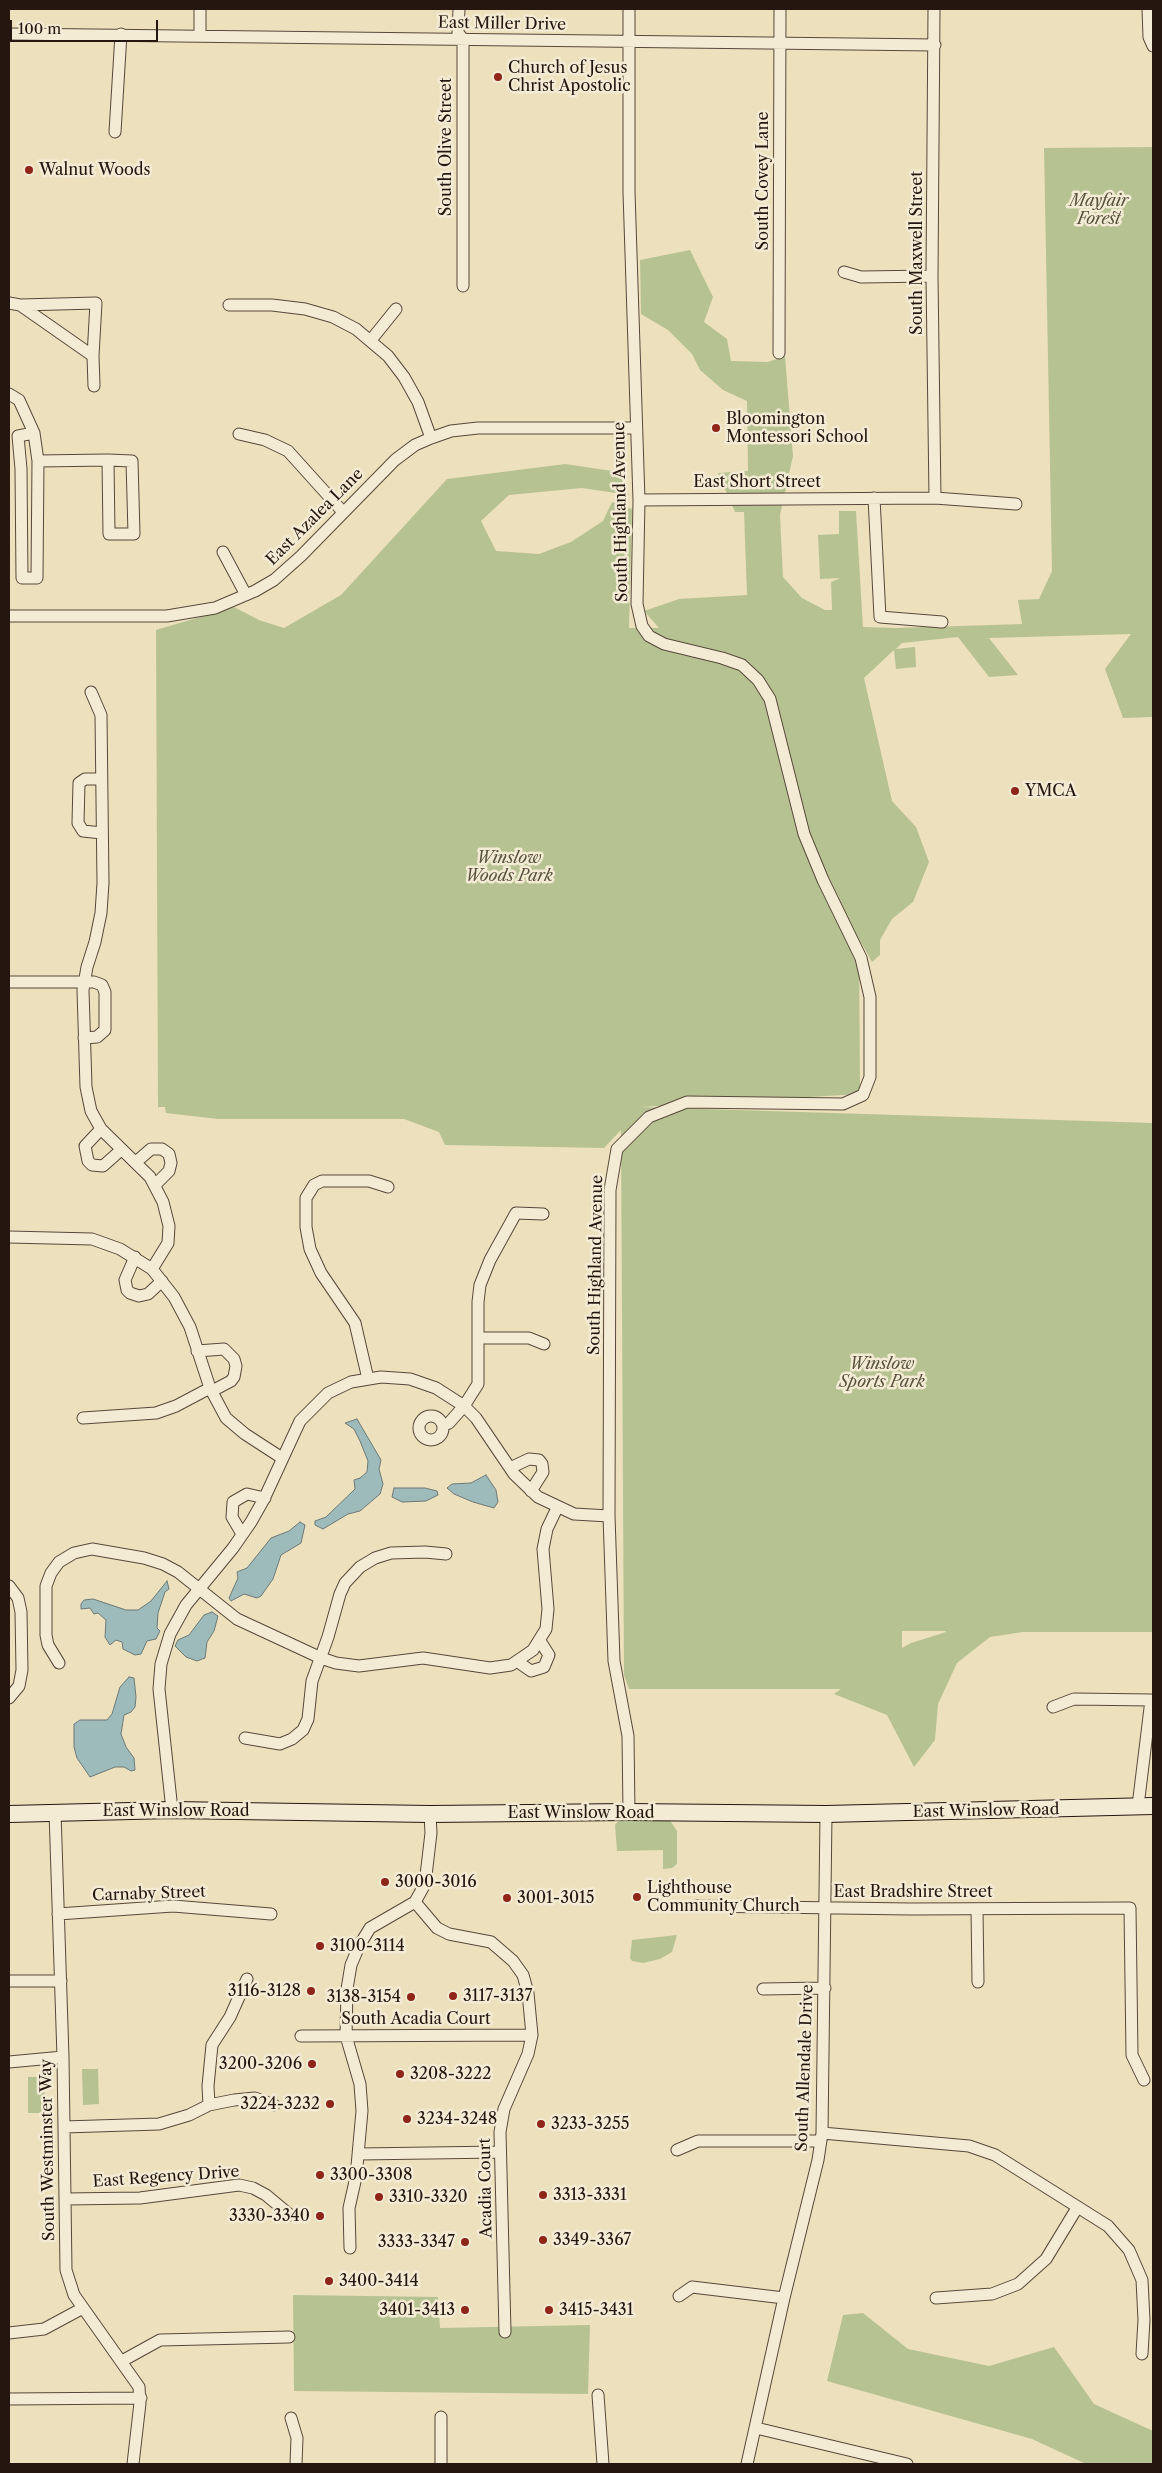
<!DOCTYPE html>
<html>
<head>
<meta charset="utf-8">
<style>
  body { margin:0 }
  #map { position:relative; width:1162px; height:2473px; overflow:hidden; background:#ede0bd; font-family:"Libre Caslon Text",serif }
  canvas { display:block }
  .frame { position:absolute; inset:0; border:10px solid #261610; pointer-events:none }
  .scale { position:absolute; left:10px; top:20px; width:148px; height:22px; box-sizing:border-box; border:2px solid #261610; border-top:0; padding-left:6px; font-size:15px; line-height:18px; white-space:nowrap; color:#261610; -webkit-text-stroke:4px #f3ebd4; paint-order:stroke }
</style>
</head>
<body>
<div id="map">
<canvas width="1162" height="2473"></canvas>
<div class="frame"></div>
<div class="scale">100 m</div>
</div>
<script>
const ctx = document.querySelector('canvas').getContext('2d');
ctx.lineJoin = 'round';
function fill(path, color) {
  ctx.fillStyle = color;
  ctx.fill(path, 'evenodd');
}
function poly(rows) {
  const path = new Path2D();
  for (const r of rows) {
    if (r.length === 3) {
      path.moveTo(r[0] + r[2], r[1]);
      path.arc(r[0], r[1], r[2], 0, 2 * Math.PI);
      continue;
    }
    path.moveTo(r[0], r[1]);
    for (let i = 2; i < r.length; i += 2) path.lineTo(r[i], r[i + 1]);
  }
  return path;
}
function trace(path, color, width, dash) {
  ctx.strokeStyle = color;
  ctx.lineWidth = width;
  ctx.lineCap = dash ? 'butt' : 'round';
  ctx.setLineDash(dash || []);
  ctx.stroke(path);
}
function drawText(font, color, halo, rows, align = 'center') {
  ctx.font = font + ' "Libre Caslon Text",serif';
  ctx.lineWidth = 5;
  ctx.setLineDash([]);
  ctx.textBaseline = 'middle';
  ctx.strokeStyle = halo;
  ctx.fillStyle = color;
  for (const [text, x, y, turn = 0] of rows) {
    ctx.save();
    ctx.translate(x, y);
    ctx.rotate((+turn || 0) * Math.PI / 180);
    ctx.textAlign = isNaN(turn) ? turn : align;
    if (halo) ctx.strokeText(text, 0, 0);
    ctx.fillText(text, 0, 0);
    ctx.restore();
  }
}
fill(poly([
  [1153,147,1153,717,1123,718,1105,669,1131,634,989,638,1018,675,989,677,958,637,902,643,896,649,915,647,916,667,896,669,894,650,864,678,892,801,916,827,929,862,913,902,892,919,880,940,880,955,872,962,859,939,860,1094,641,1107,1153,1123,1153,1632,1023,1632,990,1637,957,1663,938,1704,935,1740,914,1767,887,1715,834,1694,841,1689,629,1689,624,1675,621,1130,604,1148,445,1145,439,1132,404,1119,218,1119,166,1113,165,1107,158,1107,156,630,234,607,259,620,284,628,341,595,447,479,565,464,619,472,629,495,582,488,509,495,481,521,496,551,539,554,571,542,603,521,612,502,632,509,629,628,659,628,644,611,679,599,747,595,744,512,735,512,718,473,748,471,747,401,723,390,700,370,692,354,668,330,641,314,640,260,690,250,713,297,704,322,727,339,731,361,768,362,785,356,793,456,780,515,783,577,802,598,825,610,832,610,831,582,840,578,820,579,818,535,839,534,839,511,856,511,863,627,896,628,1022,624,1018,600,1039,599,1052,571,1044,148],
  [902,1631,945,1631,946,1632,911,1643,902,1648],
  [621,1818,669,1819,677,1831,677,1864,672,1868,663,1869,663,1850,617,1851,615,1825],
  [677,1935,672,1952,660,1959,643,1963,632,1961,630,1958,632,1940],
  [82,2069,98,2069,99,2104,83,2105],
  [28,2077,44,2077,45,2113,28,2113],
  [293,2295,438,2297,440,2328,590,2325,588,2394,294,2391],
  [863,2313,908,2349,989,2366,1054,2347,1094,2404,1153,2431,1153,2464,1086,2464,1032,2439,827,2381,843,2315]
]), '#b7c292');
const water = poly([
  [357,1419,381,1460,379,1469,383,1484,380,1494,360,1511,348,1514,323,1529,315,1525,315,1521,326,1517,355,1489,354,1480,360,1478,367,1472,368,1461,360,1441,354,1429,345,1423,357,1419],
  [486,1475,496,1490,498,1502,494,1508,473,1502,454,1494,447,1488,452,1484,471,1483,486,1475],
  [394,1488,425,1488,437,1491,438,1495,426,1501,402,1502,392,1497,394,1488],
  [300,1522,305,1525,301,1543,281,1555,273,1579,261,1596,257,1598,244,1594,231,1601,229,1598,238,1578,237,1572,247,1568,271,1538,289,1531,300,1522],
  [167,1581,169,1589,165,1592,158,1613,157,1628,160,1631,156,1639,147,1641,141,1654,135,1655,123,1649,122,1642,116,1640,110,1645,105,1637,106,1620,98,1613,94,1614,90,1608,81,1609,81,1604,84,1600,93,1599,126,1610,138,1610,151,1601,167,1581],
  [212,1612,218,1616,214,1631,207,1642,205,1658,197,1661,186,1657,175,1646,178,1640,189,1635,204,1615,212,1612],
  [129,1677,134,1678,136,1697,135,1707,131,1712,124,1715,121,1734,126,1747,134,1758,135,1770,131,1771,124,1767,115,1767,90,1777,77,1758,74,1747,74,1724,80,1720,107,1720,112,1714,120,1687,129,1677]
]);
fill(water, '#9dbbbb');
trace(water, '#6d7977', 1);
const minor = poly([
  [459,9,458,33,463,39,463,286],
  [934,9,932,276,935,498],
  [1148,9,1149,37,1153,46],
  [9,34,935,45],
  [200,35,200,9],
  [115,132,121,34],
  [844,272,861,277,932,276],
  [9,303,20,305,96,303,93,356,94,386],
  [20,305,93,356],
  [229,305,272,305,305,309,333,317,356,329,388,356,404,377,418,402,431,438],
  [371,340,396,309],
  [779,353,780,9],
  [9,394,19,400,34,433,38,461,37,578,22,578,21,469,18,436,34,433],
  [239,434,265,440,288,451,343,512],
  [108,460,132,461,134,534,109,534,108,460],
  [38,461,108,460],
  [874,498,880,617,942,622],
  [639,500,935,498,1016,504],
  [223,552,246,595],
  [9,616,167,616,215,608,255,591,274,580,301,556,395,460,415,445,431,438,451,431,478,428,636,428],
  [91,692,101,715,103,883,101,913,95,942,87,967,83,990,86,1087,91,1111,101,1129,150,1177,163,1202,169,1226,168,1243,152,1269],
  [101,779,85,779,79,783,78,823,83,831,102,833],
  [9,982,94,982,102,985,105,992,105,1030,97,1037,84,1038],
  [101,1129,85,1146,88,1161,92,1165,103,1166,121,1150],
  [136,1162,151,1149,162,1149,169,1154,171,1163,169,1171,155,1185],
  [9,1237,92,1239,120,1249,152,1269,174,1297,190,1327,210,1388,226,1418,245,1434,282,1458],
  [135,1257,125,1280,127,1290,130,1293,139,1296,148,1294,162,1281],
  [479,1338,529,1338,544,1344],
  [197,1351,224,1349,234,1359,236,1366,234,1377,231,1381,212,1391],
  [368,1379,355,1323,321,1273,310,1249,306,1227,306,1198,314,1185,322,1181,369,1181,388,1187],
  [431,1428,12],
  [83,1418,156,1413,176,1406,210,1388],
  [443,1425,449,1423,464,1406,478,1384,478,1302,480,1285,490,1260,516,1213,543,1214],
  [510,1468,529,1459,539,1460,542,1464,543,1472,531,1491],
  [242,1534,232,1517,233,1502,247,1494,265,1498],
  [9,1586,18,1598,21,1612,22,1670,19,1686,9,1698],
  [518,1662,531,1671,544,1667,549,1655,540,1641],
  [59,1663,48,1645,46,1635,46,1586,51,1573,59,1562,74,1553,92,1549,144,1558,163,1564,178,1572,237,1619,321,1658,336,1663,359,1666,423,1658,490,1668,511,1665,533,1650,546,1629,548,1609,543,1549,547,1529,557,1508],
  [1053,1707,1074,1699,1151,1700,1138,1806],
  [245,1738,280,1744,292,1739,303,1730,308,1719,312,1681,328,1637,340,1594,345,1583,360,1567,375,1558,391,1553,425,1552,446,1554],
  [172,1810,159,1689,161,1664,170,1634,186,1605,233,1548,251,1522,264,1499,300,1421,328,1393,351,1382,381,1377,410,1379,436,1388,464,1406,476,1418,514,1474,538,1497,574,1514,609,1516],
  [55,1812,63,2057,66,2270,74,2295,139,2387,140,2403,133,2464],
  [629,1812,628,1736,614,1661,609,1516,610,1190,617,1149,649,1117,687,1102,843,1104,863,1095,870,1077,870,997,861,958,823,880,804,834,770,699,758,680,742,665,722,658,664,644,649,636,642,626,637,604,639,500,629,192,629,9],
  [415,1902,437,1928,449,1934,491,1942,513,1961,523,1975,528,1993,532,2035,528,2054,504,2109,500,2132,505,2332],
  [696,1906,911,1909,1130,1908,1132,2055,1144,2080],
  [977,1909,978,1982],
  [58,1914,173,1906,271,1914],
  [9,1981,61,1981],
  [763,1989,825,1988],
  [301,2036,532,2035],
  [9,2062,63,2057],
  [209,2105,208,2086,212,2045,230,2017,247,1979],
  [64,2127,159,2124,189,2115,209,2105,234,2100,255,2098,274,2105],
  [822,2133,969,2146,995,2155,1108,2226,1129,2250,1142,2280,1144,2320,1142,2354],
  [677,2150,698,2141,821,2141],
  [359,2154,500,2152],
  [65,2199,140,2198,239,2185,253,2188,266,2195,290,2215],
  [350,2248,349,2208,356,2177,362,2111,360,2084,346,2036,347,1989,351,1965,359,1946,370,1928,415,1902,425,1884,431,1833,430,1814],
  [679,2296,692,2287,784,2298],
  [936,2298,992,2294,1018,2284,1046,2259,1077,2208],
  [9,2333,44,2329,83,2308],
  [122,2361,160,2340,289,2337],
  [598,2395,603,2464],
  [9,2399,141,2398],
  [441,2417,441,2464],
  [291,2418,297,2438,296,2464],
  [756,2428,907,2464],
  [747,2464,784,2298,818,2160,822,2133,826,1814]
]);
const secondary = poly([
  [9,1814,172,1810,430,1814,629,1812,826,1814,1153,1806]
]);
trace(minor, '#58483b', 13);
trace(secondary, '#261610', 18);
trace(minor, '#f3ebd4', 11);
trace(secondary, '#f3ebd4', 16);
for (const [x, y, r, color] of [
  [498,77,5,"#8f2418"],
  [29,170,5,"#8f2418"],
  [716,428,5,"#8f2418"],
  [1015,791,5,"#8f2418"],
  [385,1882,5,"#8f2418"],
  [637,1897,5,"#8f2418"],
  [507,1898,5,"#8f2418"],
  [320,1946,5,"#8f2418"],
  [311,1991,5,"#8f2418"],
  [453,1996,5,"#8f2418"],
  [411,1997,5,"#8f2418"],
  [312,2064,5,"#8f2418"],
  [400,2074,5,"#8f2418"],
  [330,2104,5,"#8f2418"],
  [407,2119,5,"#8f2418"],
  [541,2124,5,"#8f2418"],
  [320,2175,5,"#8f2418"],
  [543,2195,5,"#8f2418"],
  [379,2197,5,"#8f2418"],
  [320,2216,5,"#8f2418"],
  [543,2240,5,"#8f2418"],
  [465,2242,5,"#8f2418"],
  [329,2281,5,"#8f2418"],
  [465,2310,5,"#8f2418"],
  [549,2310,5,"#8f2418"]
]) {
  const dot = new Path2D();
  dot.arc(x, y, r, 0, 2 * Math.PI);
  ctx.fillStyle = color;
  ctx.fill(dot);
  trace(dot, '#f3ebd4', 2);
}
drawText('16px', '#261610', '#f3ebd4', [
  ["East Miller Drive",502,24,1],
  ["South Olive Street",446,147,-90],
  ["South Covey Lane",763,181,-90],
  ["South Maxwell Street",917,253,-90],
  ["East Short Street",757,482],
  ["South Highland Avenue",621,512,-91],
  ["East Azalea Lane",315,517,-45],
  ["South Highland Avenue",596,1265,-89],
  ["East Winslow Road",176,1811],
  ["East Winslow Road",986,1811,-1],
  ["East Winslow Road",581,1813],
  ["East Bradshire Street",913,1892],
  ["Carnaby Street",149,1894,-2],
  ["South Acadia Court",416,2019],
  ["South Allendale Drive",805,2068,-88],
  ["South Westminster Way",48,2150,-91],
  ["East Regency Drive",166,2177,-4],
  ["Acadia Court",486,2188,-91]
]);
drawText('16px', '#261610', '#f3ebd4', [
  ["Church of Jesus",508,68],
  ["Christ Apostolic",508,86],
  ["Walnut Woods",39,170],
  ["Bloomington",726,419],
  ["Montessori School",726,437],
  ["YMCA",1025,791],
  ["3000-3016",395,1882],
  ["Lighthouse",647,1888],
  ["Community Church",647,1906],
  ["3001-3015",517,1898],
  ["3100-3114",330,1946],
  ["3116-3128",301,1991,"right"],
  ["3117-3137",463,1996],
  ["3138-3154",401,1997,"right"],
  ["3200-3206",302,2064,"right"],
  ["3208-3222",410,2074],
  ["3224-3232",320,2104,"right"],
  ["3234-3248",417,2119],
  ["3233-3255",551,2124],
  ["3300-3308",330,2175],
  ["3313-3331",553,2195],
  ["3310-3320",389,2197],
  ["3330-3340",310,2216,"right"],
  ["3349-3367",553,2240],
  ["3333-3347",455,2242,"right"],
  ["3400-3414",339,2281],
  ["3401-3413",455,2310,"right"],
  ["3415-3431",559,2310]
], 'left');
drawText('italic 16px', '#59523e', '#f3ebd4', [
  ["Mayfair",1099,201],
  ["Forest",1099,219],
  ["Winslow",509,858],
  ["Woods Park",509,876],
  ["Winslow",882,1364],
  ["Sports Park",882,1382]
]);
</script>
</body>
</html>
